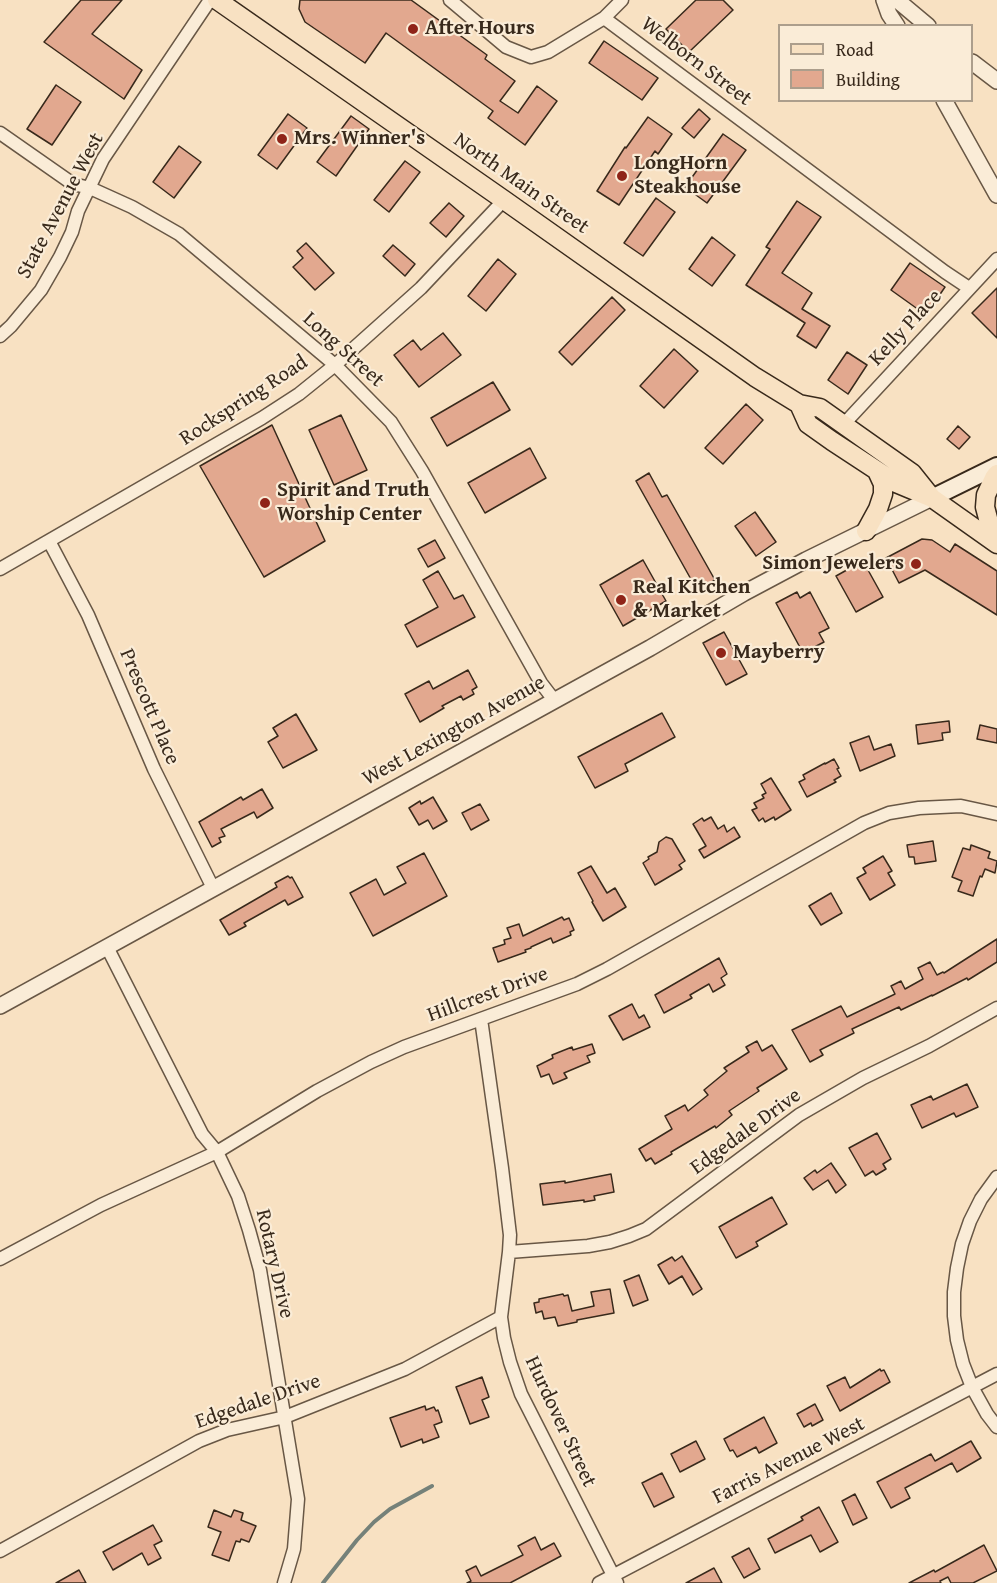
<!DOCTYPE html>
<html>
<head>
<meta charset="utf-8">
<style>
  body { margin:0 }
  #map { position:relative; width:997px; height:1583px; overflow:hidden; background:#f8e1c2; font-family:"Gentium Book Plus",serif }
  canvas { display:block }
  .legend { position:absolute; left:778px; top:24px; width:195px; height:78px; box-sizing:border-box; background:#faecd7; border:2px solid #ac9e8c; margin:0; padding:8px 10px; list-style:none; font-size:18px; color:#38291b }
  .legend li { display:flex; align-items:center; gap:12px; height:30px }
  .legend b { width:30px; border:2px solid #ac9e8c }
</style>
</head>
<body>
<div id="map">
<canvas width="997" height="1583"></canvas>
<ul class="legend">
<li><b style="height:8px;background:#f8e1c2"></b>Road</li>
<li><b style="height:16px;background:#e2a88f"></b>Building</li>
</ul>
</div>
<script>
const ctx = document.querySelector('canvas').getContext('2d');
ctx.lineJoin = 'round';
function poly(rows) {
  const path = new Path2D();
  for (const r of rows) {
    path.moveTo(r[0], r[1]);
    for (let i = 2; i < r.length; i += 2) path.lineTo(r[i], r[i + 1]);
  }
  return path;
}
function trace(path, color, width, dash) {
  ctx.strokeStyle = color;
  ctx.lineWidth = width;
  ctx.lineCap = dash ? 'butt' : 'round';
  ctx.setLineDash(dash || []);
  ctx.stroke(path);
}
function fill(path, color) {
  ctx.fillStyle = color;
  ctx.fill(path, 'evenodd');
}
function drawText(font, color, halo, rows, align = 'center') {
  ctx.font = font + ' "Gentium Book Plus",serif';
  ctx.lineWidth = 4.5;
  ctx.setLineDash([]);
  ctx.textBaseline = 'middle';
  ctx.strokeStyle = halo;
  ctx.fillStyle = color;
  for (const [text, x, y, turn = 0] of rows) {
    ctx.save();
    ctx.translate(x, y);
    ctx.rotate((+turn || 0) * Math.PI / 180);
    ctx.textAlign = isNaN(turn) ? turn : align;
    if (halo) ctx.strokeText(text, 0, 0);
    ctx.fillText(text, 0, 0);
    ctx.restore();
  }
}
trace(poly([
  [323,1583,357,1540,374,1522,390,1509,432,1486]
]), '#758179', 4);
const building = poly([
  [81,0,122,0,92,34,142,70,124,99,44,42,81,0],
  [300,0,411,0,487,55,485,59,515,81,500,101,518,113,537,86,557,101,525,145,488,118,493,111,386,33,365,63,305,22,299,9,300,0],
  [696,0,723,0,733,10,689,52,666,29,696,0],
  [604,41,658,78,642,100,589,63,604,41],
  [56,85,81,102,52,145,27,129,56,85],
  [699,109,710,119,694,138,682,128,699,109],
  [288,114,307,128,277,169,258,155,288,114],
  [351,116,369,129,336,176,317,162,351,116],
  [648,117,672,134,658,154,655,151,619,205,597,191,625,147,626,148,648,117],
  [723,134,746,150,707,203,685,187,723,134],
  [179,146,201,162,174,198,153,182,179,146],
  [405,161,420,172,389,212,374,200,405,161],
  [656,198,675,212,643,256,624,243,656,198],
  [797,201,821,217,782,273,812,293,802,309,830,326,816,348,797,336,805,323,746,285,770,249,766,247,797,201],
  [449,203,464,216,446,237,430,223,449,203],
  [712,237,735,255,712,286,689,269,712,237],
  [306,243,334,273,315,290,293,267,303,258,297,251,306,243],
  [393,245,415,264,405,276,383,256,393,245],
  [498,259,516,274,486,311,468,296,498,259],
  [910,263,945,287,926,315,891,290,910,263],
  [997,288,997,338,972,313,997,288],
  [612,297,625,310,572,365,559,352,612,297],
  [443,333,461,355,419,387,394,355,413,340,421,350,443,333],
  [674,349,698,371,664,408,640,386,674,349],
  [847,352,867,365,848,394,828,380,847,352],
  [493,382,510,410,447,446,431,418,493,382],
  [746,404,763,420,723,464,705,448,746,404],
  [341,415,367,470,334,485,309,430,341,415],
  [272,425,325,541,264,577,200,466,272,425],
  [958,426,970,437,959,449,947,439,958,426],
  [530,448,546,478,485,513,468,483,530,448],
  [649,473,662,497,667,495,715,580,697,590,636,481,649,473],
  [755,512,776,542,756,556,735,526,755,512],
  [922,539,932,540,950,552,955,544,997,571,997,615,925,570,899,583,886,558,922,539],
  [435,540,445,558,428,567,418,549,435,540],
  [643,560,666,601,623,626,600,585,643,560],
  [863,561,883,597,856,612,836,576,863,561],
  [438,571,454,599,463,595,475,617,417,647,405,625,438,607,423,580,438,571],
  [797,592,800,598,810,592,829,628,819,633,824,642,803,653,776,603,797,592],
  [724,632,747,674,726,685,703,643,724,632],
  [468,670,477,687,472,690,474,694,463,700,461,696,442,706,444,708,420,722,405,694,429,681,433,689,468,670],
  [662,713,675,737,625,764,628,771,595,788,578,757,662,713],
  [296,714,317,750,283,768,268,742,278,736,273,728,296,714],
  [949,721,950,732,942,733,943,740,918,744,916,725,949,721],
  [980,725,997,729,997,743,977,739,980,725],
  [869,736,874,750,891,744,895,756,860,771,850,743,869,736],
  [834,759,839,768,837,769,841,776,834,780,836,782,807,797,799,782,805,779,803,775,825,763,825,764,834,759],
  [771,778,791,810,775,820,774,817,765,822,763,818,759,821,752,810,757,808,754,803,764,798,762,795,766,793,761,784,771,778],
  [262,789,273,808,257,818,254,812,221,829,225,836,219,838,221,842,212,847,199,822,241,797,243,800,262,789],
  [433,797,447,821,433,829,428,820,419,825,409,808,420,801,421,804,433,797],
  [480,804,489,820,471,830,462,813,480,804],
  [711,817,718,829,724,825,727,832,734,827,740,837,704,858,699,850,706,846,693,824,702,818,704,821,711,817],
  [666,837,672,839,685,861,679,865,682,869,655,885,643,863,649,859,648,857,657,852,659,842,666,837],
  [933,841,936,861,915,864,914,857,909,857,907,845,933,841],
  [971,845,990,852,988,858,997,861,995,873,985,869,982,877,980,876,973,896,958,891,962,881,952,877,963,848,970,850,971,845],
  [424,853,447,896,373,936,350,893,376,879,384,895,406,883,397,867,424,853],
  [883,856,892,871,888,873,895,885,870,900,857,878,866,873,863,868,883,856],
  [591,866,607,893,615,888,626,907,603,921,592,902,593,901,578,873,591,866],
  [288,876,290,878,292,877,303,897,288,905,285,900,244,923,246,926,229,935,220,920,277,887,275,883,288,876],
  [831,893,842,913,821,925,809,906,831,893],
  [562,917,564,920,569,918,574,930,570,932,571,935,553,943,551,938,531,947,531,948,525,950,526,952,498,962,493,948,505,944,504,940,511,938,507,928,519,924,523,936,562,917],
  [997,939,997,962,968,980,967,978,932,996,932,995,901,1010,899,1007,852,1029,854,1033,820,1050,823,1055,810,1062,792,1030,841,1006,847,1017,893,995,895,994,891,986,901,981,905,989,923,979,918,968,930,962,937,975,943,972,944,973,997,939],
  [719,958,727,974,721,978,725,985,713,992,709,984,690,995,692,998,664,1013,655,995,719,958],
  [632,1004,639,1018,644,1015,650,1027,623,1040,609,1016,632,1004],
  [757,1041,762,1051,772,1045,787,1069,757,1088,759,1091,729,1111,732,1115,716,1128,715,1126,671,1152,672,1154,655,1164,651,1158,646,1161,639,1149,672,1129,665,1116,685,1105,688,1111,708,1095,704,1090,727,1071,724,1068,749,1052,746,1047,757,1041],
  [592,1044,595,1053,587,1056,590,1062,564,1073,567,1078,553,1084,549,1074,541,1077,537,1066,553,1058,552,1055,572,1047,573,1050,592,1044],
  [967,1084,978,1107,956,1117,954,1113,922,1128,911,1105,931,1096,933,1100,967,1084],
  [877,1133,891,1159,883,1164,886,1169,876,1175,873,1171,865,1176,849,1148,877,1133],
  [831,1163,846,1185,836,1193,828,1180,813,1190,804,1178,815,1170,817,1173,831,1163],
  [611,1174,614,1192,594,1196,595,1200,584,1202,584,1200,543,1205,540,1184,565,1181,565,1183,611,1174],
  [772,1197,787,1224,756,1242,758,1246,736,1258,719,1227,772,1197],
  [682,1256,702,1289,693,1295,682,1276,669,1284,658,1265,672,1257,675,1261,682,1256],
  [639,1275,648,1300,633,1306,624,1281,639,1275],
  [610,1289,614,1313,577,1320,577,1322,558,1326,555,1317,544,1319,542,1311,536,1313,534,1303,539,1302,539,1299,563,1294,564,1296,568,1295,572,1311,594,1306,591,1292,610,1289],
  [880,1369,881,1371,884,1370,890,1382,840,1411,827,1386,845,1377,850,1388,880,1369],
  [482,1377,489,1397,482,1400,489,1417,470,1424,456,1387,482,1377],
  [815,1404,823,1420,812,1426,811,1423,804,1427,797,1414,815,1404],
  [425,1406,426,1410,434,1407,436,1411,438,1410,442,1422,434,1425,439,1437,423,1443,422,1439,401,1447,390,1418,425,1406],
  [764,1417,777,1443,759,1453,756,1447,737,1457,733,1450,730,1451,724,1439,764,1417],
  [696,1441,705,1459,680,1472,671,1454,696,1441],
  [971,1441,981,1458,957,1472,952,1463,905,1488,910,1498,891,1508,877,1482,931,1454,935,1461,971,1441],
  [662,1473,674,1497,654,1507,642,1483,662,1473],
  [855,1494,867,1518,853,1525,842,1501,855,1494],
  [819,1507,838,1542,820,1552,811,1535,775,1553,768,1539,803,1520,801,1517,819,1507],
  [214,1510,231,1517,234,1510,243,1513,241,1520,256,1526,249,1542,241,1539,240,1542,236,1541,229,1561,212,1555,221,1532,208,1527,214,1510],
  [153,1525,162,1541,154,1545,161,1558,148,1565,142,1553,113,1570,103,1552,153,1525],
  [535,1537,541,1550,554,1543,561,1556,510,1583,467,1583,471,1581,466,1571,476,1566,481,1576,523,1555,518,1546,535,1537],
  [984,1545,997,1571,973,1583,951,1583,948,1577,940,1581,941,1583,909,1583,934,1570,935,1572,984,1545],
  [749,1548,760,1569,744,1578,732,1557,749,1548],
  [714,1568,722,1583,686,1583,714,1568],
  [79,1570,86,1583,56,1583,79,1570]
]);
fill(building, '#e2a88f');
trace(building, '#38291b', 1.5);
const minor = poly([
  [450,0,506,47,531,57,548,52,604,18,622,0],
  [604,18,945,272,969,288],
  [0,133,73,184,90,188,132,207,179,234,335,365,391,422,422,471,541,683,554,700],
  [0,336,11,326,41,290,60,257,72,232,78,211,103,159,210,0],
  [844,424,997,259],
  [49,541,88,615,154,769,213,888],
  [0,569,262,418,299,394,335,365,421,288,504,200],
  [107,947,202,1134,217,1152,238,1196,249,1230,260,1270,298,1499,294,1549,284,1583],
  [481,1019,502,1168,510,1235,509,1252,501,1317,504,1338,510,1362,521,1394,617,1583],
  [997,1177,981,1199,970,1221,962,1244,957,1268,954,1292,954,1316,957,1340,963,1364,972,1387,987,1414,997,1427],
  [509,1252,588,1246,610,1242,629,1236,646,1229,799,1115,863,1078,929,1046,997,1008],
  [0,1259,101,1205,217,1152,317,1091,371,1062,404,1047,577,984,607,969,864,823,889,813,919,808,961,806,997,814],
  [0,1551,199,1441,227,1430,285,1417,405,1369,501,1317],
  [599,1583,997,1374]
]);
const tertiary = poly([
  [884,0,889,14,897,26],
  [897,0,928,26],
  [972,62,997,81],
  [944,100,997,195],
  [0,1006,650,648,744,593,806,560,932,498]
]);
const secondary = poly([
  [932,498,997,466]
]);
const primary = poly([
  [217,0,504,200,755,377,799,404,820,408,912,473,932,498],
  [799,404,808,424,832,441,896,483,932,498,997,544],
  [997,474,994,478,986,495,985,507,990,526,997,539],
  [866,531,878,509,883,494,883,484,877,471]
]);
trace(minor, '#685745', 15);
trace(tertiary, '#685745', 18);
trace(secondary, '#38291b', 20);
trace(primary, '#38291b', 21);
trace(minor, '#faecd7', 12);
trace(tertiary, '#faecd7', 15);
trace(secondary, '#faecd7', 16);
trace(primary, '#f8e1c2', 18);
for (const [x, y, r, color] of [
  [413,29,6,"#8f2418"],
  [282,139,6,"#8f2418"],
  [622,176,6,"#8f2418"],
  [265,503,6,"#8f2418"],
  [916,564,6,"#8f2418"],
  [621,600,6,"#8f2418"],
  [721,653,6,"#8f2418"]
]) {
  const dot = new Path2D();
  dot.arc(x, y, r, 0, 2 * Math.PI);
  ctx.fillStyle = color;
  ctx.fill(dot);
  trace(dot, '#faecd7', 2);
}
drawText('bold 21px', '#38291b', '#faecd7', [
  ["After Hours",425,29],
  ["Mrs. Winner's",294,139],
  ["LongHorn",634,164],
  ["Steakhouse",634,188],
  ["Spirit and Truth",277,491],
  ["Worship Center",277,515],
  ["Simon Jewelers",904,564,"right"],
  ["Real Kitchen",633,588],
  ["& Market",633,612],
  ["Mayberry",733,653]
], 'left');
drawText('21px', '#38291b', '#faecd7', [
  ["Welborn Street",696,62,37],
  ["North Main Street",521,184,35],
  ["State Avenue West",61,206,-62],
  ["Kelly Place",906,328,-47],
  ["Long Street",343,350,42],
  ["Rockspring Road",244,401,-33],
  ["Prescott Place",149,707,67],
  ["West Lexington Avenue",454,731,-29],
  ["Hillcrest Drive",488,995,-20],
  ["Edgedale Drive",746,1132,-36],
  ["Rotary Drive",274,1264,77],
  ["Edgedale Drive",258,1402,-19],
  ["Hurdover Street",560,1422,65],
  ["Farris Avenue West",789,1461,-27]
]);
</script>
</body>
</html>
